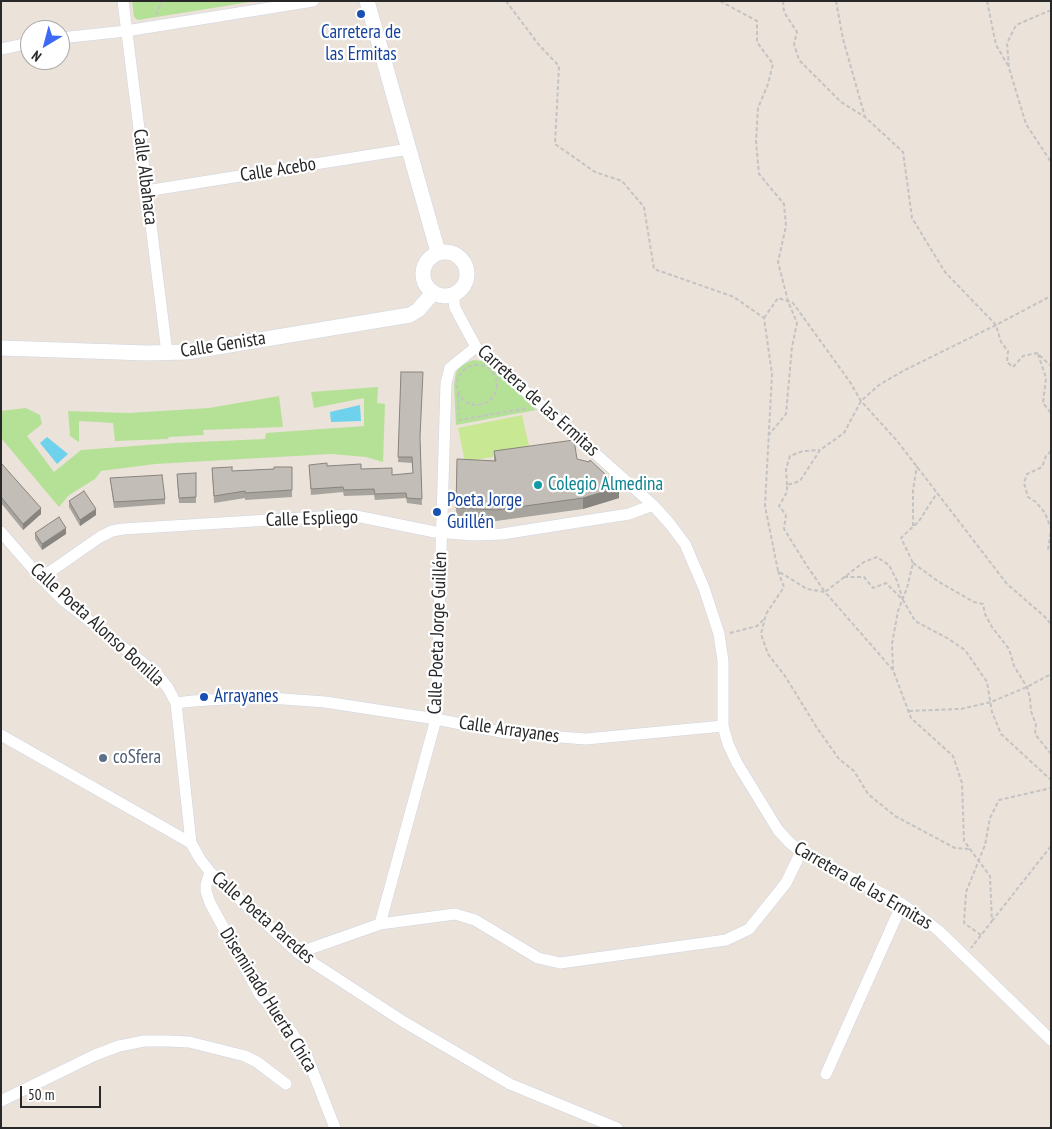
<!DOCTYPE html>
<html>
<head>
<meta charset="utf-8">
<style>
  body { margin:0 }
  #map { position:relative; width:1052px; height:1129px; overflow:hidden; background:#ebe2da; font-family:"PT Sans Narrow",sans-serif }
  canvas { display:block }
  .frame { position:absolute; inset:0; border:2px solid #282828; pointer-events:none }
  .north { position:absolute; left:20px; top:20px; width:50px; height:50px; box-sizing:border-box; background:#fff; border:1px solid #a9a9a9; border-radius:50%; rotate:217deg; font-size:14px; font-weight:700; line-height:20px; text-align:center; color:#282828 }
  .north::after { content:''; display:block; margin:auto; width:18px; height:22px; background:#3c6af6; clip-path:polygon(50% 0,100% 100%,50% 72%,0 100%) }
  .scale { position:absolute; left:20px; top:1086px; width:81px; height:22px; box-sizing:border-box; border:2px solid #282828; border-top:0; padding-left:6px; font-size:15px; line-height:18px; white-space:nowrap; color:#282828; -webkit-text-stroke:4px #fff; paint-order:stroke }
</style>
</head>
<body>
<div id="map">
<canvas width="1052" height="1129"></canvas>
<div class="frame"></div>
<div class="north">N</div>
<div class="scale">50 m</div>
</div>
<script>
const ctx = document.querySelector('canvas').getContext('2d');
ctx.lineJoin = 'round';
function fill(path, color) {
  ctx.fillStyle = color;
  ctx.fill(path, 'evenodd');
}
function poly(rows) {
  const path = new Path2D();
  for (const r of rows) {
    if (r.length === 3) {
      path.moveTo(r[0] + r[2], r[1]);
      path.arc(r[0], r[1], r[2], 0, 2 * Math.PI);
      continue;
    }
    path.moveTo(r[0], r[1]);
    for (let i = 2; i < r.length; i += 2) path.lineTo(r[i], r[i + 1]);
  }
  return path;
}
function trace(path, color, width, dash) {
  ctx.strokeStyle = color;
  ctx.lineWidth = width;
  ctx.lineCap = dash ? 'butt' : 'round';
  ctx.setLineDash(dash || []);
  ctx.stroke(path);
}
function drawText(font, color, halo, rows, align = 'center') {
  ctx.font = font + ' "PT Sans Narrow",sans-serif';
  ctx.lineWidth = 4.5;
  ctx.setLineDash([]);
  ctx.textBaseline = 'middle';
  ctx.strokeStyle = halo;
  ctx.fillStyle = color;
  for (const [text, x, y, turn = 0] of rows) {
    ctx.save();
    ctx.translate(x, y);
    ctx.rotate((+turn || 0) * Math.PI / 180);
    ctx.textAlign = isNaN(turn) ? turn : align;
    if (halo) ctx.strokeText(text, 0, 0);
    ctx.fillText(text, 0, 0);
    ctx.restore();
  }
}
fill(poly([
  [132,1,256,1,138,20,134,17],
  [473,360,483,361,489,365,536,410,456,425,454,385,456,373,460,366],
  [378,387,377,403,385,404,383,462,366,457,331,454,155,464,101,471,95,479,69,495,59,507,1,438,1,411,26,408,40,415,42,424,27,436,54,472,81,450,174,443,265,439,266,433,364,426,364,398,314,408,311,392],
  [279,396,283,427,203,430,204,435,169,437,168,439,115,441,113,423,79,421,79,442,70,436,68,411,129,413,209,408]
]), '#b5e197');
fill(poly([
  [522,415,530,450,465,462,458,428]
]), '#c9e893');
fill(poly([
  [360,405,361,421,331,422,330,412],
  [47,437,68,454,57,464,40,443]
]), '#6ed2ec');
const street = poly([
  [123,1,167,353],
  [60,38,126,31,313,1],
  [1,49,30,43],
  [146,191,409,149],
  [453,295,455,308,476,347,653,505,670,524,685,544,704,588,719,634,723,661,723,726,728,744,737,763,778,830,789,842,801,852,902,904,921,917,939,931,1051,1040],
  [1,532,39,576,64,601,156,673,168,688,176,703,191,843],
  [41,578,100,537,112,531,123,529,351,515,435,532,474,535,502,534,629,514,653,505],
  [176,703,193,701,256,697,325,702,436,719,506,733,586,739,723,726],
  [1,735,191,843,200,859,210,872,298,953,404,1022,510,1084,617,1128],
  [210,872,206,885,206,891,210,903,260,995,291,1031,306,1054,335,1128],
  [380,924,436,719,446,383,450,368,476,347],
  [298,953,380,924,455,914,475,920,538,958,560,963,726,940,749,929,786,883,801,852],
  [826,1074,902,904],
  [1,1101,95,1055,119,1046,144,1041,168,1041,189,1042,245,1056,257,1062,286,1084]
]);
const secondary = poly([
  [367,1,438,252],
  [445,274,22],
  [1,348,147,353,187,352,410,315,418,310,433,293]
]);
trace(street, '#cfd4e1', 12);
trace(secondary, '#cfd4e1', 16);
trace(poly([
  [506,1,539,45,559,66,555,144,595,172,622,181,644,207,654,269,734,297,764,318,772,374,765,506,778,571,807,589,825,592,893,670,911,718,953,756,962,783,964,841,990,876,992,921,971,948],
  [720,1,757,21,757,42,773,64,768,84,758,108,756,142,759,174,784,204,786,226,778,262,788,301,797,323,792,347,786,414,768,436],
  [783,1,784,12,797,32,794,44,799,60,841,102,865,117,903,152,912,218,945,272,996,325,1051,296],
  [836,1,843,39,865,117],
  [987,1,996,45,1009,67],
  [1051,10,1016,25,1007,43,1009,68,1026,124,1051,162],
  [156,15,162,1],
  [764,318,778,298,793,303,850,382,861,401,898,442,1007,584,1044,616,1051,624],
  [1038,354,1046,378,1043,403,1051,413],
  [477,385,20],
  [458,393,459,420,528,408],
  [1051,432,1051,431],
  [1051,451,1046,456,1042,467,1027,474,1024,483,1028,497,1036,502,1045,513,1051,529,1048,550,1051,552],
  [787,485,786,469,790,456,803,451,820,450],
  [913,526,913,490,917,466],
  [913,563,939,582,974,602,983,604,985,614,992,627,1009,649,1014,666,1027,687,1030,698,1031,711,1036,725,1035,734,1051,754],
  [778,571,784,587,766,614,761,634,768,654,785,676,817,728,839,759,854,771,868,794,895,816,955,848,970,849],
  [844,577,864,577,873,588,886,583,903,600,915,621,947,638,965,650,987,682,992,712,1001,734,1051,780],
  [903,600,897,581,889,565,877,557,864,562,825,592,807,566,784,529,786,515,779,506,787,492,787,485,800,481,820,450,844,433,861,401,879,385,903,371,996,325,1001,342,1008,351,1007,362,1013,367,1023,356,1037,353,1051,366],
  [730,633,757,626,764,619],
  [893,670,892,644,898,611,907,588,913,563,901,538,919,521,937,493],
  [909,711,961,709,991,702,1027,687,1051,674],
  [992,921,1051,846],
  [981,935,964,923,966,892,985,845,990,818,999,800,1051,788]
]), '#c3c3c3', 2, [4, 2.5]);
trace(street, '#fff', 11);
trace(secondary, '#fff', 15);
fill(poly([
  [401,372,420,440,422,505,407,503,406,498,375,500,374,495,344,496,343,492,311,495,309,465,361,469,392,475,413,473,412,463,398,462],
  [494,451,577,459,619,498,583,509,496,521,456,519,457,459,494,461],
  [1,463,41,514,23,530,1,503],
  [292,467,292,497,245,500,245,498,214,503,212,468,232,471,274,469],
  [196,473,196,503,179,503,177,479],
  [110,478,165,499,165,504,114,508],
  [69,501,96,515,80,526,69,507],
  [35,533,66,534,42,550,35,539]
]), '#a7a39d');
fill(poly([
  [619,487,619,498,583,509,583,498],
  [41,508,41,514,23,530,23,524],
  [96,509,96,515,80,526,80,520],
  [66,528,66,534,42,550,42,544]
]), '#88847f');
const building = poly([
  [401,372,423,372,420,437,422,499,407,498,406,493,375,494,374,489,344,490,343,487,311,489,309,465,327,463,327,466,361,464,361,469,392,468,392,475,413,473,412,457,398,457,401,372],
  [574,440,577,459,589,462,590,460,619,487,583,498,496,510,456,508,457,459,496,461,494,451,574,440],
  [1,463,41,508,23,524,1,497,1,463],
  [232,467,232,471,274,469,274,467,292,467,292,490,245,493,245,491,214,496,212,468,232,467],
  [196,473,196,497,179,498,177,474,196,473],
  [162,475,165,499,114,502,110,478,162,475],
  [84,491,96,509,80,520,69,501,84,491],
  [59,517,66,528,42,544,35,533,59,517]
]);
fill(building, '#c2bdb6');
trace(building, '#88847f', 1);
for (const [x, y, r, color] of [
  [361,14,5,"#1a4fb4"],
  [538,485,5,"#0f9aa8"],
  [437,512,5,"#1a4fb4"],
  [204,697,5,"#1a4fb4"],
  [103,758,5,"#5c6f8a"]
]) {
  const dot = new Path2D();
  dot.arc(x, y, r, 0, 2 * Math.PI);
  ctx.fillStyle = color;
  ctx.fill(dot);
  trace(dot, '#fff', 2);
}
drawText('19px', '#164399', '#fff', [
  ["Carretera de",361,33,"center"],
  ["las Ermitas",361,55,"center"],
  ["Poeta Jorge",447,501],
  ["Guillén",447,523],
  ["Arrayanes",214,697]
], 'left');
drawText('19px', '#282828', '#fff', [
  ["Calle Acebo",278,170,-9],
  ["Calle Albahaca",145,177,83],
  ["Calle Genista",223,345,-9],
  ["Carretera de las Ermitas",538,401,42],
  ["Calle Espliego",312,519,-2],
  ["Calle Poeta Alonso Bonilla",97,625,42],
  ["Calle Poeta Jorge Guillén",438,633,-88],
  ["Calle Arrayanes",509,730,8],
  ["Carretera de las Ermitas",863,886,30],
  ["Calle Poeta Paredes",263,918,41],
  ["Diseminado Huerta Chica",268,1000,58]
]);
drawText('19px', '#0d838f', '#fff', [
  ["Colegio Almedina",548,485]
], 'left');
drawText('19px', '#4e5e75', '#fff', [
  ["coSfera",113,758]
], 'left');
</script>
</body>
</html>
